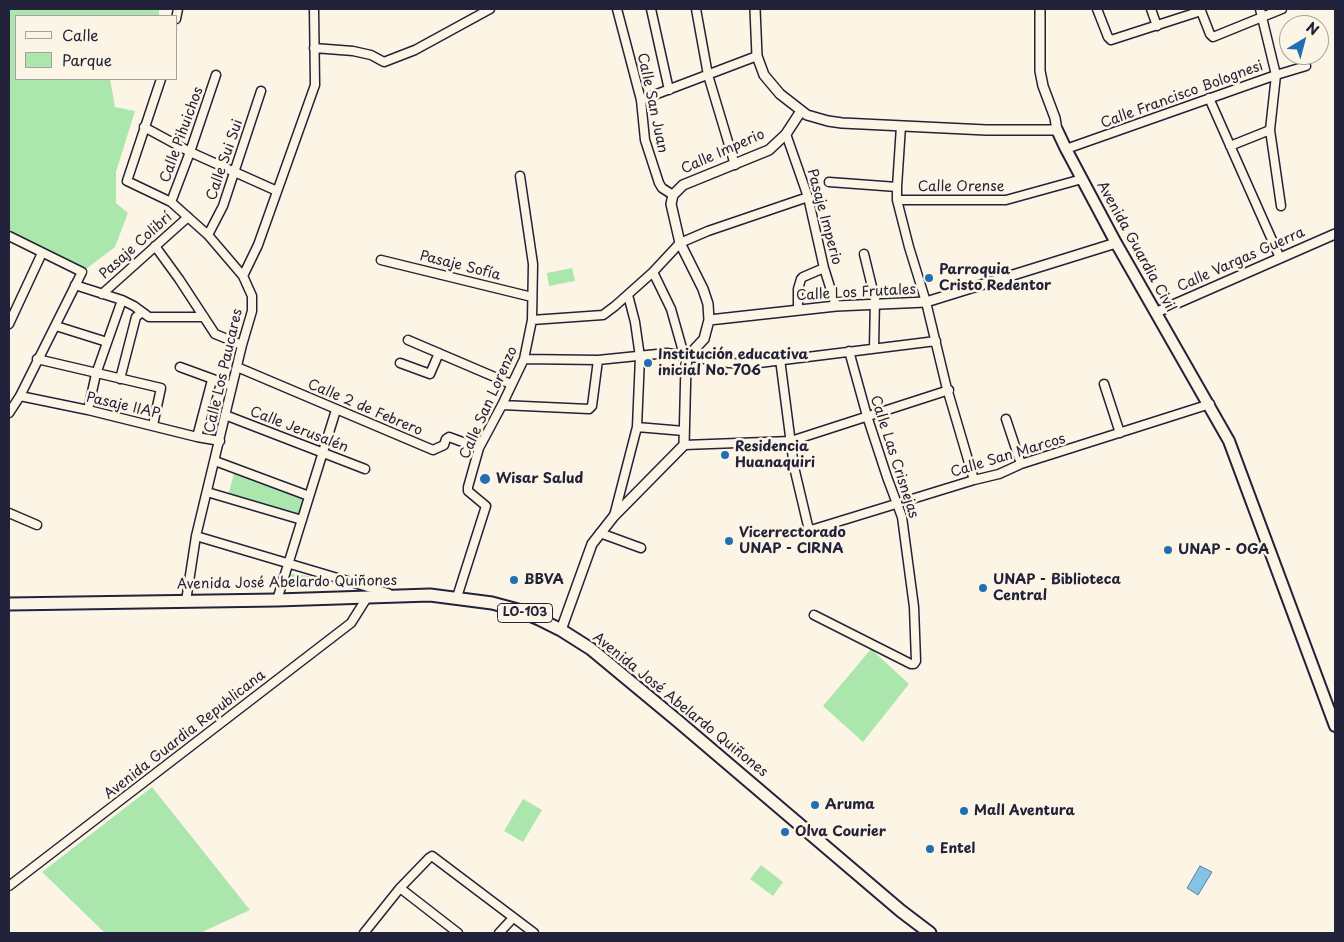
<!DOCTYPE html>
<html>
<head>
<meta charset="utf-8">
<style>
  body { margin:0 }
  #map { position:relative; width:1344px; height:942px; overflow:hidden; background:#fcf5e5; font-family:"Playpen Sans",sans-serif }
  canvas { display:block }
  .frame { position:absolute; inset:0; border:10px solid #22223b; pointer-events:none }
  .legend { position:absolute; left:15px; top:15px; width:162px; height:65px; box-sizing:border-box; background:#fcf5e5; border:1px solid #a5a1a1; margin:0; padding:6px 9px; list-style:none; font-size:15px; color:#22223b }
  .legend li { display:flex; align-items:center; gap:10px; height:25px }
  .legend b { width:25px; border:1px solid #a5a1a1 }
  .north { position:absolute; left:1279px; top:15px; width:50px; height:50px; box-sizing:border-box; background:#fcf5e5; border:1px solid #a5a1a1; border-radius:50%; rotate:37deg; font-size:14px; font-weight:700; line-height:20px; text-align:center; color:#22223b }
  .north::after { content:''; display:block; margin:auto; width:18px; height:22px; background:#1f6fb2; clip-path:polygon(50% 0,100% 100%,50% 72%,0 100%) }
</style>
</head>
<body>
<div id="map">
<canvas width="1344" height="942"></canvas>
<div class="frame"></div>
<ul class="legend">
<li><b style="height:6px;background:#fcf5e5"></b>Calle</li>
<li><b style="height:14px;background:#abe7ad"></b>Parque</li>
</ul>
<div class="north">N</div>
</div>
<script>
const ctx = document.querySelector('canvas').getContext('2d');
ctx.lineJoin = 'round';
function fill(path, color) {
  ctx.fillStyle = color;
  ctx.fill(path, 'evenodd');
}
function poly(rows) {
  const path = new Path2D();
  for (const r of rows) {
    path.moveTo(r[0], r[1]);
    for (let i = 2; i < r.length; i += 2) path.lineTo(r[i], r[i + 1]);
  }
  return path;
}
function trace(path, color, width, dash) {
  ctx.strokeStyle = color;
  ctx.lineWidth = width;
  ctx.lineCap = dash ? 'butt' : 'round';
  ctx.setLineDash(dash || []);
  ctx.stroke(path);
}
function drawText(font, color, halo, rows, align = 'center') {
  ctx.font = font + ' "Playpen Sans",sans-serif';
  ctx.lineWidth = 5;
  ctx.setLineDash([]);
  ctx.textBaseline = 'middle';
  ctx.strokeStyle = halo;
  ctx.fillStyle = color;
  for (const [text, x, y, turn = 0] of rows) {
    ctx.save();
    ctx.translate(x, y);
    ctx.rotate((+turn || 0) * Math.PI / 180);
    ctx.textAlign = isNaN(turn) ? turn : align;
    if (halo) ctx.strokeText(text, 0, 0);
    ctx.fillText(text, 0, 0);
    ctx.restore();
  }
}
fill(poly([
  [9,9,159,9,159,16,16,16,16,79,110,79,115,107,135,111,116,172,116,203,128,213,115,247,82,272,9,238],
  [572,268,575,281,549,286,547,273],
  [235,470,307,496,299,520,228,496],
  [291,574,327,578,326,588,287,583],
  [871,649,909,684,863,742,823,706],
  [152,787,250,910,200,933,105,933,42,872],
  [523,799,542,810,523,842,504,831],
  [761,865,783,882,773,896,750,879]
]), '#abe7ad');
const water = poly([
  [1200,866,1212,872,1198,895,1187,888,1200,866]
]);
fill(water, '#84c3e4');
trace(water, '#5d83a0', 1);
const minor = poly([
  [617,9,641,100,645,140,659,183,662,188,673,195],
  [651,9,669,90],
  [696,9,708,75,735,165],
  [1097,9,1108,37,1111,40,1201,11,1210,34,1213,37,1282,9],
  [1151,9,1157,26],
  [1260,9,1276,75,1270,130,1281,206],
  [176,19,178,9],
  [314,48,353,51,371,55,384,62,415,50,490,9],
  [161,79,127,181,171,202,208,235,243,276,252,296,252,311,242,345,196,536,186,601],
  [1209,98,1280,258],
  [641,100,757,56],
  [901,126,897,187,897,200,909,247,926,302,946,385,974,480],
  [144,127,190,152,277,191],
  [786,134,808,197,824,268,836,306],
  [1230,146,1270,130],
  [1066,149,1276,75,1306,66],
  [829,182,897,187],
  [897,200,1006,200,1082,179],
  [171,202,190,152,216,75],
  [208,235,223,206,261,91],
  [9,236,82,272,20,396,9,413],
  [155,246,179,279,215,334,242,345],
  [864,254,875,299,874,348],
  [381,260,532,297],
  [653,272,671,309,682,348,688,356],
  [243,276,258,245,315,85,314,9],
  [75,285,122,300,134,306,149,317,204,317],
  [102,294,188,217],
  [798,309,798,289,801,279,803,277,824,268],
  [532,320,603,315,615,306,653,272,680,243,708,231,808,197],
  [9,324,42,253],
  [56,326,107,342],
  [408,340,511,384],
  [37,359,161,388,153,425],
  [524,359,598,360,667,353,729,363,751,364,936,341],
  [780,359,794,467,808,526,811,530,974,480,999,474,1021,464,1210,404],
  [400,363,430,374,439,353],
  [180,367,232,386],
  [237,367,433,450,444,445,446,439,449,437,479,448],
  [120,379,136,317,142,312],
  [1104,384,1120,433],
  [20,396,88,410,197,437,220,441],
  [502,405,589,409,592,406,598,360],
  [88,410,96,374,122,300],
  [225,415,365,469],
  [1006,419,1021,464],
  [637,427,684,431],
  [197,437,212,380],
  [684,445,791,441,949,390],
  [215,461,309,496],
  [207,492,302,520],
  [9,513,37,525],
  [614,516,637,427,640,357,635,322,628,295],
  [600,533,641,548],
  [196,536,388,593],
  [457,597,486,506,468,491,468,487,479,448,502,405,524,359,532,320,533,264,520,176],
  [277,600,336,410],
  [814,615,911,664,914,664,916,661,914,607,902,517,887,477,867,416,849,351],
  [9,886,351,623,368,596],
  [400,888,458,933],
  [364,933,400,888,429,858,432,856,534,933],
  [499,933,513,918]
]);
const tertiary = poly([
  [755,9,757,56,764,75,780,94,807,115,828,121,842,123,986,130,1057,130,1055,118,1043,86,1040,71,1040,9],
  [1157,312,1335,234],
  [709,320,836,306,926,302,1116,243],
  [561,630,592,544,614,516,684,445,686,365,688,356,704,339,709,320,708,304,703,289,680,243,671,204,673,195,683,185,769,150,786,134,801,111]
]);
const secondary = poly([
  [1057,130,1066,149,1116,243,1229,441,1335,726]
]);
const primary = poly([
  [9,604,277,600,430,595,492,603,518,610,539,619,561,630,591,649,679,722,901,911,930,933]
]);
trace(minor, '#22223b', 11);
trace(tertiary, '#22223b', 12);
trace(secondary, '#22223b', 14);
trace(primary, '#22223b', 15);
trace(minor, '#fcf5e5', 8);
trace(tertiary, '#fcf5e5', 9);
trace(secondary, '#fcf5e5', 10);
trace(primary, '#fcf5e5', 11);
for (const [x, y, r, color] of [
  [929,278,5,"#1f6fb2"],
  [648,363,5,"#1f6fb2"],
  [725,455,5,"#1f6fb2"],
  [485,479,6,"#1f6fb2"],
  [729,541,5,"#1f6fb2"],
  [1168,550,5,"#1f6fb2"],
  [514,580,5,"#1f6fb2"],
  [983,588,5,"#1f6fb2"],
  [815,805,5,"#1f6fb2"],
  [964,811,5,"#1f6fb2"],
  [785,832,5,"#1f6fb2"],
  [930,849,5,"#1f6fb2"]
]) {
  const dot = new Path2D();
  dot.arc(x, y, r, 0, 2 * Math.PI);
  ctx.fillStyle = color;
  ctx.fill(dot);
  trace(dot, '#fcf5e5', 2);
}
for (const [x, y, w] of [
  [525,613,55]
]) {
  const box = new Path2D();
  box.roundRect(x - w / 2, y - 9.5, w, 19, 4);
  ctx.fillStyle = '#fcf5e5';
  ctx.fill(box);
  trace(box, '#22223b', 1);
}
drawText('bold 12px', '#22223b', null, [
  ["LO-103",525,613]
]);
drawText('14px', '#22223b', '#fcf5e5', [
  ["Calle Francisco Bolognesi",1182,95,-20],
  ["Calle San Juan",652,103,78],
  ["Calle Pihuichos",182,135,-70],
  ["Calle Imperio",723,152,-24],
  ["Calle Sui Sui",225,160,-71],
  ["Calle Orense",961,187],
  ["Pasaje Imperio",824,217,75],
  ["Pasaje Colibrí",136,246,-42],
  ["Avenida Guardia Civil",1136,247,61],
  ["Calle Vargas Guerra",1241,260,-24],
  ["Pasaje Sofía",460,266,14],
  ["Calle Los Frutales",856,293,-3],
  ["Calle Los Paucares",224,371,-77],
  ["Calle San Lorenzo",489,403,-66],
  ["Pasaje IIAP",123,406,13],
  ["Calle 2 de Febrero",365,408,23],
  ["Calle Jerusalén",299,430,21],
  ["Calle San Marcos",1008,456,-17],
  ["Calle Las Crisnejas",894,457,72],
  ["Avenida José Abelardo Quiñones",287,583,-1],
  ["Avenida José Abelardo Quiñones",680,705,39],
  ["Avenida Guardia Republicana",185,735,-38]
]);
drawText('bold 14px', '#22223b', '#fcf5e5', [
  ["Parroquia",939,270],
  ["Cristo Redentor",939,286],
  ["Institución educativa",658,355],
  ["inicial No. 706",658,371],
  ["Residencia",735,447],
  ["Huanaquiri",735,463],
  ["Wisar Salud",496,479],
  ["Vicerrectorado",739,533],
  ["UNAP - CIRNA",739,549],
  ["UNAP - OGA",1178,550],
  ["BBVA",524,580],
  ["UNAP - Biblioteca",993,580],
  ["Central",993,596],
  ["Aruma",825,805],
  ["Mall Aventura",974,811],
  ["Olva Courier",795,832],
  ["Entel",940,849]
], 'left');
</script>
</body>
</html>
